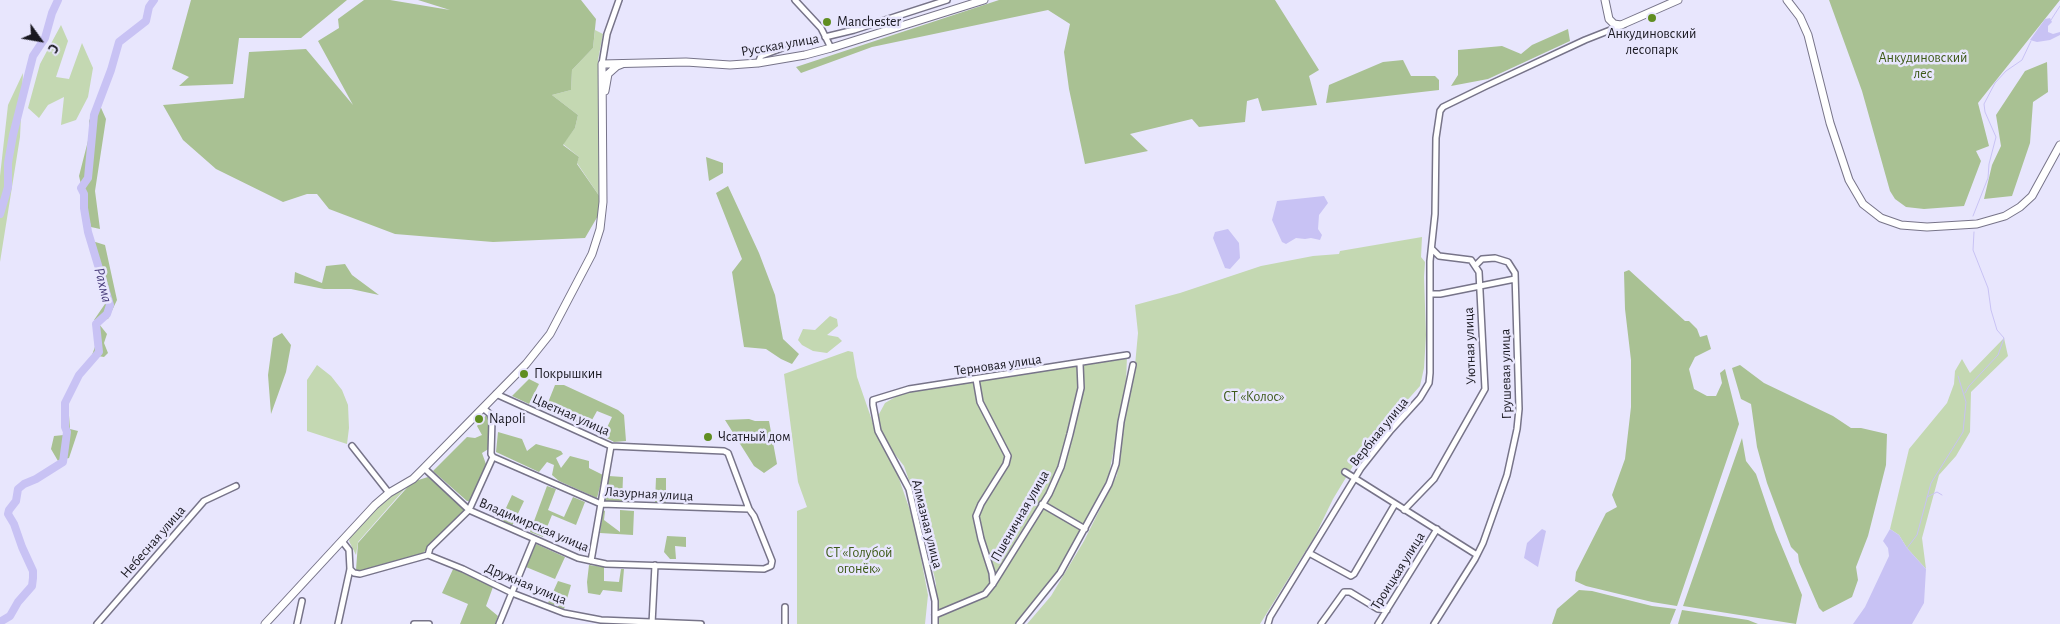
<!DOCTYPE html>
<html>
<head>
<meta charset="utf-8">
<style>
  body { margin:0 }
  #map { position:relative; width:2060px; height:624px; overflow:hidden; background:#e8e6fd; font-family:"Alegreya Sans",sans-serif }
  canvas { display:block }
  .north { position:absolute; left:15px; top:15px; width:50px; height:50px; -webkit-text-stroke:4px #e8e6fd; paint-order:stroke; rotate:122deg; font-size:14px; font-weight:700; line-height:20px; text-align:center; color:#191820 }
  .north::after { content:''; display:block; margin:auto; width:18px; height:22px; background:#191820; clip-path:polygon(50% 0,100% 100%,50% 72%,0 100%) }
</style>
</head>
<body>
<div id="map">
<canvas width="2060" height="624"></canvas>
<div class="north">С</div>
</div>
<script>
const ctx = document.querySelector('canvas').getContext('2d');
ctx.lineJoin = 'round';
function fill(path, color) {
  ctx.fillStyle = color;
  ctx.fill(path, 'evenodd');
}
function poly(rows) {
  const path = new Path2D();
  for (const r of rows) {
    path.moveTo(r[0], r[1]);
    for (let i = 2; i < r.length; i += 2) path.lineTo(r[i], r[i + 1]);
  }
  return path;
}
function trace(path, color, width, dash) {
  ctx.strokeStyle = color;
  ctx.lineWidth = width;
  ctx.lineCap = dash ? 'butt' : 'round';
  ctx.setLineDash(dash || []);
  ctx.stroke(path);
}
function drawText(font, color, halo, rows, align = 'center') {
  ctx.font = font + ' "Alegreya Sans",sans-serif';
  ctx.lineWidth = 5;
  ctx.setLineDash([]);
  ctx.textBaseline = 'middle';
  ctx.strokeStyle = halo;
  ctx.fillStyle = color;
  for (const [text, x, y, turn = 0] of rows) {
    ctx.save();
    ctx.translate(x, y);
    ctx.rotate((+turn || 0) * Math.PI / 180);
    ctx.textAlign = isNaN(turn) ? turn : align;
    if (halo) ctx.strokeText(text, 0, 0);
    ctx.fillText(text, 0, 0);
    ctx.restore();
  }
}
fill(poly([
  [61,25,68,41,56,77,69,79,82,43,93,68,88,97,76,120,61,125,64,97,48,105,39,118,28,108,40,64],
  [595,30,603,34,598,60,600,197,577,163,579,157,563,144,575,128,578,115,552,95,571,90,572,70,593,48],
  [23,73,20,137,0,262,0,176,8,105],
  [1422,237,1421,257,1425,262,1424,277,1426,335,1424,368,1420,386,1362,451,1333,499,1315,536,1260,624,1027,624,1051,596,1084,541,1117,475,1123,421,1134,376,1138,333,1135,305,1180,293,1261,266,1313,256,1339,254,1340,251],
  [830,316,837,319,838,326,827,335,838,337,842,341,827,353,813,351,802,345,798,340,803,329,815,330],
  [2004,338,2008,356,1971,392,1970,432,1956,456,1939,475,1922,538,1926,569,1907,548,1899,535,1890,529,1909,449,1947,403,1954,384,1955,371,1962,359,1970,373],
  [848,351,853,352,857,377,876,432,896,470,914,522,928,595,925,624,797,624,797,511,807,507,798,482,784,374],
  [1127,355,1126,386,1109,474,1098,501,1050,586,1016,624,937,624,936,584,925,534,913,492,904,466,886,443,878,425,878,416,885,403,909,389],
  [317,365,331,376,342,390,348,405,349,428,347,444,307,431,307,380],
  [409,484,358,542,356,555,349,541,351,535,387,498]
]), '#c4d8b2');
fill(poly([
  [191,0,347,0,301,38,239,38,233,84,179,86,189,77,172,69],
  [364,0,390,0,450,10,418,0,581,0,596,19,593,48,572,70,571,90,552,95,578,115,575,128,563,145,579,157,577,164,600,197,599,214,585,238,493,242,395,234,329,209,317,194,307,194,283,202,216,169,183,140,163,105,244,98,249,52,306,49,353,105,318,41,339,28,338,19],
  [999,0,1275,0,1319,70,1309,76,1317,105,1262,111,1258,98,1247,101,1245,122,1199,127,1192,119,1130,134,1148,151,1085,164,1069,89,1064,52,1070,24,1048,10,872,47,801,73,796,67],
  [1829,0,2060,0,1978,103,1989,146,1976,151,1981,161,1964,206,1924,209,1906,207,1895,199,1890,191,1862,91],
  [1568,29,1570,41,1488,79,1451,86,1458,75,1458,50,1502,46,1521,54,1532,45],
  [1403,60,1411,76,1435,76,1439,80,1439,90,1326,103,1329,85,1383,62],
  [2047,62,2048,92,2033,102,2030,143,2012,196,1984,199,1992,165,2001,146,1996,115,2025,71],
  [98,101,106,119,95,191,100,229,91,227,79,176,90,133,89,121],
  [706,157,723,163,723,173,709,181],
  [728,186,759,253,775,295,783,339,799,354,792,364,781,359,766,349,744,347,732,272,742,259,716,193],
  [89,240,105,245,117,300,108,319,94,320,107,301],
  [345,264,352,275,379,295,351,289,324,289,294,283,295,272,322,283,326,266],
  [1629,270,1685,321,1689,321,1697,329,1700,337,1707,335,1711,349,1695,357,1689,369,1694,389,1707,396,1716,396,1722,383,1720,373,1725,369,1739,424,1677,606,1652,602,1586,586,1575,581,1576,572,1606,513,1617,507,1612,495,1625,459,1631,407,1631,360,1625,309,1624,272],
  [99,324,107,334,104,343,108,353,104,357,92,355,96,344,95,330],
  [282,333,291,345,286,372,271,414,268,375,273,338],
  [1740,365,1764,383,1833,416,1851,428,1861,428,1887,434,1886,465,1868,536,1856,567,1858,580,1852,597,1823,612,1819,608,1799,562,1798,554,1791,547,1767,483,1757,447,1751,404,1741,399,1732,368],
  [529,379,539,384,529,404,512,396],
  [555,385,564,385,618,410,624,415,626,441,614,442,603,436,612,417,597,411,587,429,545,410],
  [68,402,70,429,78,431,69,458,58,461,51,449,54,436,64,435,62,410],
  [488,413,492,421,490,448,482,453,487,467,472,501,467,501,433,471,467,437,475,438,482,435,477,426],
  [749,419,755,421,769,421,777,464,764,473,754,466,725,420],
  [498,432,522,439,527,451,536,444,561,451,563,454,556,458,561,468,570,456,589,461,589,468,603,475,597,498,559,481,552,475,554,465,547,462,539,472,496,452],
  [1742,438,1746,461,1756,474,1775,530,1802,595,1796,624,1683,606],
  [609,476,623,477,622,503,605,501],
  [428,477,467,511,422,554,364,570,356,570,358,543,412,482],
  [656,478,666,478,666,503,655,502],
  [547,486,556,489,548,510,564,517,573,497,585,502,576,525,552,515,543,537,530,532],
  [512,495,524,501,512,526,500,521],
  [603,510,605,511,604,520,620,532,620,510,634,511,633,535,600,533],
  [667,536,686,537,686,547,675,546,676,559,670,559,664,552],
  [536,544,565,557,555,579,526,567],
  [589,565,604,567,604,581,619,582,621,569,624,569,622,592,603,590,600,595,588,593,587,582],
  [454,567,493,587,486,606,498,616,495,624,460,624,468,604,442,593],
  [558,581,571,585,564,609,548,603],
  [1579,590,1592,591,1652,606,1676,609,1670,624,1552,624,1557,609],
  [1682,610,1748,620,1758,624,1678,624]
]), '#a9c193');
fill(poly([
  [2050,18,2052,22,2048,26,2048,32,2053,34,2060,32,2060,35,2050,40,2037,42,2030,40,2045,19],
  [1324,196,1328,203,1319,215,1318,229,1322,235,1320,240,1311,238,1305,239,1296,238,1286,244,1282,242,1272,220,1277,201],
  [1228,229,1239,243,1240,258,1230,269,1225,268,1213,238,1215,232],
  [1542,529,1546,531,1538,567,1524,558,1527,543],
  [1890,529,1899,535,1907,548,1926,569,1924,603,1912,624,1853,624,1865,607,1889,556,1888,548,1883,541]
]), '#c8c2f4');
trace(poly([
  [2051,20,2060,6],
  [1973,216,1988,178,1989,164,1996,137,1985,112,1984,104,1995,83,2006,71,2022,60,2031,41],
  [1965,393,1969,386,1998,355,2004,338,1997,330,1991,310,1988,288,1973,250,1974,232],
  [1927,497,1937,492,1942,495],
  [1907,548,1917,535,1931,483,1963,432,1966,402,1958,376]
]), '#c8c2f4', 1);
trace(poly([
  [0,214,8,187,8,163,13,135,33,56,45,38,52,13,58,0],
  [0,622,10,616,18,602,32,586,33,578,33,571,22,547,14,524,8,514,9,510,16,501,18,489,24,484,36,479,63,462,67,432,65,427,65,403,79,375,99,352,96,324,107,314,110,305,88,232,84,208,84,194,81,188,88,178,94,115,111,70,119,42,146,21,149,7,154,0]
]), '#c8c2f4', 8);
const street = poly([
  [795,0,821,28,831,48],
  [825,37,854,30,947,0],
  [758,63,761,56,782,48],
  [602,64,607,34,619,0],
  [1431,294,1440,294,1515,279],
  [976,379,980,402,1008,456,1006,464,981,504,976,516,981,539,992,573,993,584],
  [496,394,611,446,724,451,728,453,749,509],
  [483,408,490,414,492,420,491,454,493,457],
  [352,446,389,493],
  [424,468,469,510,578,558,606,564,764,569,771,566,772,561,754,516,749,509,601,504,493,457,469,510,430,548,428,555],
  [1345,472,1477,555],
  [1042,504,1085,529],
  [1404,510,1434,479,1485,389,1479,272,1471,260,1439,256,1432,249],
  [1309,553,1351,576,1354,574,1395,504],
  [591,561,611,446],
  [350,569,354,573,360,574,428,555,463,569,512,593,564,613,601,620,701,624],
  [935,615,985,594,993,584,1049,494,1061,467,1070,434,1081,388,1080,364],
  [97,624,204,501,236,486],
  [297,624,302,601],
  [338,624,350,569,349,550,342,541],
  [414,624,429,624],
  [499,624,534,539],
  [652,624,655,565],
  [785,624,785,607],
  [935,624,935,601,909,489,878,431,873,405,873,400,909,389,1127,355],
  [1019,624,1060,573,1109,484,1116,464,1121,422,1133,365],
  [1268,624,1270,617,1361,468,1391,430,1420,398,1429,383,1430,373,1430,261,1435,214,1436,138,1440,111,1443,107,1486,86,1585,40,1623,25],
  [1321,624,1344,592,1350,592,1378,609,1387,610],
  [1378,624,1437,529],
  [1434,624,1475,559,1483,543,1507,475,1517,429,1519,409,1515,273,1508,262,1495,258,1482,259,1476,265]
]);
const secondary = poly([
  [1605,0,1609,19,1614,24,1621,25,1678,0],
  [1787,0,1800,17,1808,35,1830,123,1849,180,1863,204,1881,218,1901,225,1927,227,1977,224,2005,216,2020,207,2032,196,2060,145],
  [605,91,608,74,617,66,622,64],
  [265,624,375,505,389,493,413,479,424,468,526,364,550,334,592,254,600,229,603,202,602,64,686,62,730,65,758,63,805,55,831,48,984,0]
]);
trace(street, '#777489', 8);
trace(secondary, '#777489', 9);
trace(street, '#fff', 5);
trace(secondary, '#fff', 7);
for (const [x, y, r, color] of [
  [1652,18,5,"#608e21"],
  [827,22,5,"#608e21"],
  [524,374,5,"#608e21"],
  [479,419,5,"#608e21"],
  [708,437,5,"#608e21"]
]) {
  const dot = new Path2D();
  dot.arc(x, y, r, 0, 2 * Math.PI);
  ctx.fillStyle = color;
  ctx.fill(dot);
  trace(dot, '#e8e6fd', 2);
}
drawText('14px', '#191820', '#e8e6fd', [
  ["Manchester",837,22],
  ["Анкудиновский",1652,34,"center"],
  ["лесопарк",1652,50,"center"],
  ["Покрышкин",534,374],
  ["Napoli",489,419],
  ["Чсатный дом",718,437]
], 'left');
drawText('14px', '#191820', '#e8e6fd', [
  ["Русская улица",780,45,-10],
  ["Уютная улица",1470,346,-92],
  ["Терновая улица",998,365,-8],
  ["Грушевая улица",1506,374,-91],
  ["Цветная улица",571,415,24],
  ["Вербная улица",1379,432,-51],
  ["Лазурная улица",649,494,3],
  ["Пшеничная улица",1020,516,-60],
  ["Алмазная улица",927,524,76],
  ["Владимирская улица",534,525,23],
  ["Небесная улица",153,542,-49],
  ["Троицкая улица",1398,571,-58],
  ["Дружная улица",526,584,23]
]);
drawText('14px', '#3d5a18', '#e8e6fd', [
  ["Анкудиновский",1923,58],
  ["лес",1923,74],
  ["СТ «Колос»",1254,397],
  ["СТ «Голубой",859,553],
  ["огонёк»",859,569]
]);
drawText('italic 15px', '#4e427f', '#e8e6fd', [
  ["Рахма",103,285,76]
]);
</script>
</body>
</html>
